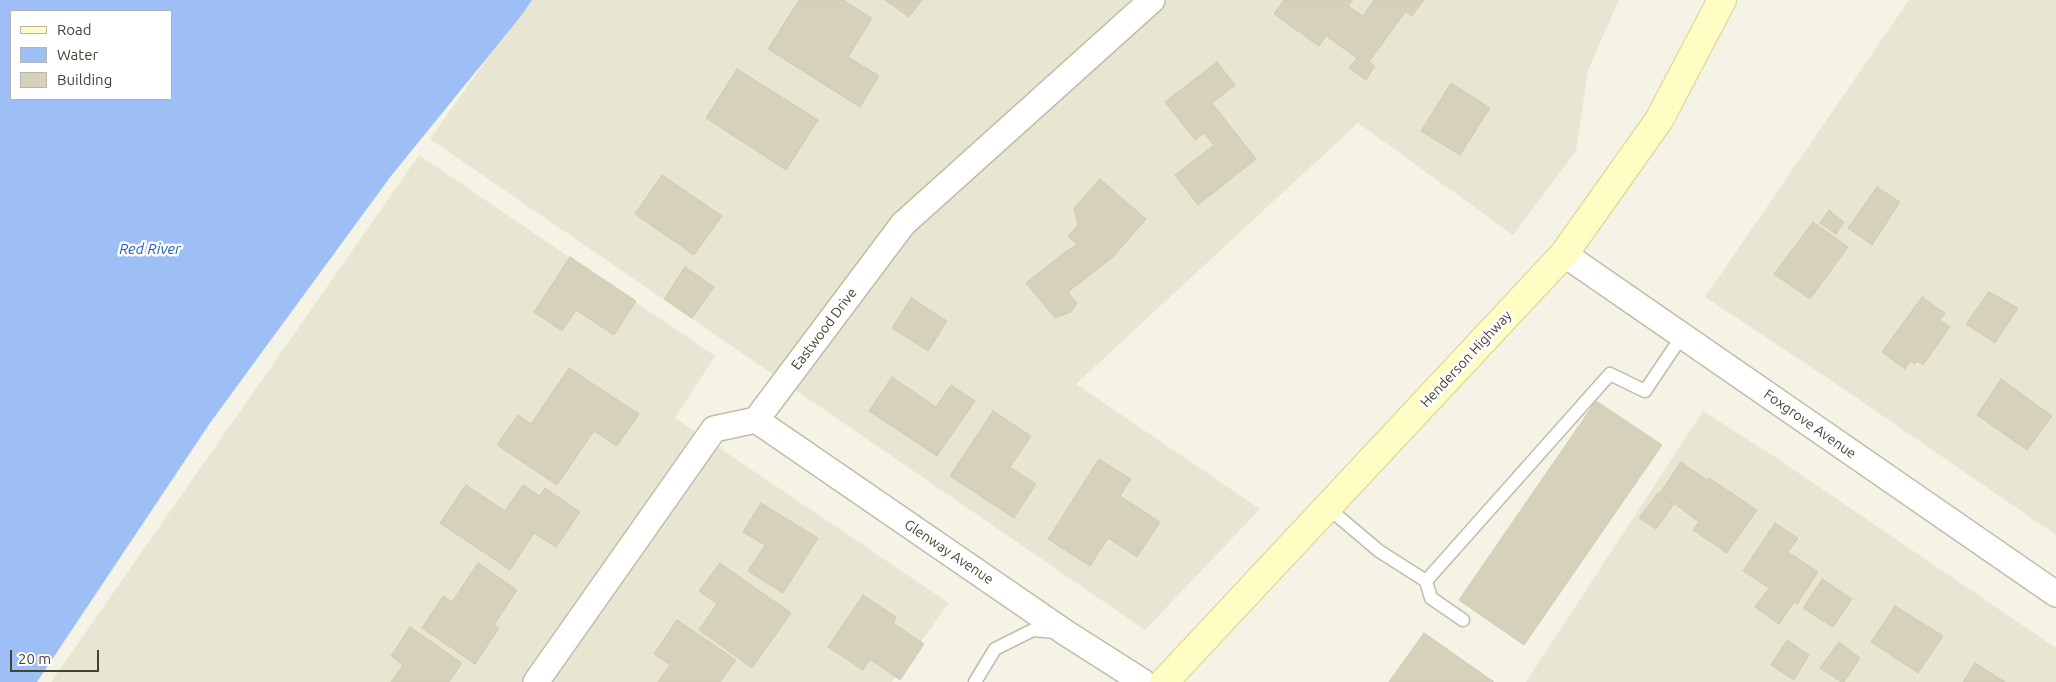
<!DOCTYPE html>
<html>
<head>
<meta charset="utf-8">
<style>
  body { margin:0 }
  #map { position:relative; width:2056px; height:682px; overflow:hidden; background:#f4f3e5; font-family:Ubuntu,sans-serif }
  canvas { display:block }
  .legend { position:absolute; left:10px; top:10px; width:162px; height:90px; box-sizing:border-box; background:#fff; border:1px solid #b5b4ae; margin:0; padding:6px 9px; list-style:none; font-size:15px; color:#474334 }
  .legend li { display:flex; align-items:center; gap:10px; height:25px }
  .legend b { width:25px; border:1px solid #b5b4ae }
  .scale { position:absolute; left:10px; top:650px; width:89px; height:22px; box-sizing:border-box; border:2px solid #474334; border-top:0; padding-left:6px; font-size:15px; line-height:18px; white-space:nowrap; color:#474334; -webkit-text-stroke:4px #fff; paint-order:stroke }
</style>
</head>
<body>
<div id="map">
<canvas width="2056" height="682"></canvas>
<ul class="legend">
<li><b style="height:6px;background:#fffdc4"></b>Road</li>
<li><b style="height:14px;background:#9dbff5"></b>Water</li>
<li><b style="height:14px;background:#d6d1ba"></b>Building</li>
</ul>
<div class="scale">20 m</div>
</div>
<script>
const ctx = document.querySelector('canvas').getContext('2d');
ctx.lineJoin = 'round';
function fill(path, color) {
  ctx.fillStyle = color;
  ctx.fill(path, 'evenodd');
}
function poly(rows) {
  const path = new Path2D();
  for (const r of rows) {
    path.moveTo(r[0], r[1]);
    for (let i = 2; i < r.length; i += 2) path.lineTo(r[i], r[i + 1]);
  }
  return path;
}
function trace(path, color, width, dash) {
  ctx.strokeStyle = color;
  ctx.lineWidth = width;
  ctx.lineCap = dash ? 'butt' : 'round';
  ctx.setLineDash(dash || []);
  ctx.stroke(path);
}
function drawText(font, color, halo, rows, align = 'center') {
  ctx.font = font + ' Ubuntu,sans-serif';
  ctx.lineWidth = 5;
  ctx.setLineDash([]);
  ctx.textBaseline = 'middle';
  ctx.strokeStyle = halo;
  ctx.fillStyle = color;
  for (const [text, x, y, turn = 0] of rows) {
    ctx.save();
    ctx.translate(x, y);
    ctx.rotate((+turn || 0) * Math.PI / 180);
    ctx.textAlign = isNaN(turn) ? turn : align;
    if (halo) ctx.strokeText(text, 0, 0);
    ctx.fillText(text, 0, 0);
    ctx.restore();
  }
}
fill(poly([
  [529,0,1619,0,1588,70,1576,151,1513,235,1358,123,1076,384,1260,509,1145,630,430,139],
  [1909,0,2056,0,2056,535,1829,379,1705,297],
  [419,155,715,356,675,418,949,603,892,682,51,682],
  [1703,411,1775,457,2056,648,2056,682,1526,682]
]), '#e8e6d3');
fill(poly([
  [0,0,532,0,521,16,391,176,210,423,37,682,0,682],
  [11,11,171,11,171,99,11,99]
]), '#9dbff5');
const building = poly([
  [799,0,843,0,872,18,848,57,879,76,860,107,768,49,799,0],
  [885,0,922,0,909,17,885,0],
  [1284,0,1353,0,1348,6,1363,16,1374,0,1424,0,1412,16,1405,12,1369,62,1375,66,1366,80,1349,68,1357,58,1326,36,1319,46,1274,14,1284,0],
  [1217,62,1235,85,1212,103,1256,159,1198,205,1175,175,1214,145,1204,133,1195,140,1165,102,1217,62],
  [737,69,818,120,786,170,706,118,737,69],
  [1451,83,1490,108,1460,155,1421,131,1451,83],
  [662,175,722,216,694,255,635,214,662,175],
  [1100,179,1146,219,1114,256,1068,292,1077,303,1071,312,1055,318,1026,283,1065,252,1077,245,1068,236,1078,225,1074,208,1100,179],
  [1877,187,1900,202,1872,245,1848,228,1877,187],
  [1829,210,1844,222,1836,234,1820,223,1829,210],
  [1813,222,1848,247,1810,299,1774,274,1813,222],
  [570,257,636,301,614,335,576,310,562,331,534,312,570,257],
  [685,267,714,287,692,318,664,299,685,267],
  [1989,292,2018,308,1995,343,1966,324,1989,292],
  [1922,297,1945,313,1940,320,1950,327,1923,365,1917,361,1915,364,1910,361,1905,369,1882,352,1922,297],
  [911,298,947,321,928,351,892,328,911,298],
  [569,368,639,414,617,446,594,431,557,485,497,445,518,415,531,424,569,368],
  [892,377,936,407,951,385,975,401,937,456,869,411,892,377],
  [2001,379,2052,416,2027,450,1977,415,2001,379],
  [1596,401,1662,445,1524,645,1459,600,1596,401],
  [993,411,1031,436,1010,467,1036,484,1014,518,950,476,993,411],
  [1099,459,1131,479,1120,496,1160,522,1137,557,1108,538,1090,566,1048,539,1099,459],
  [1681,462,1707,480,1709,478,1757,510,1727,553,1693,530,1699,522,1660,493,1681,462],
  [466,485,505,511,523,485,540,496,545,488,580,512,556,547,534,533,510,570,440,523,466,485],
  [1658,493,1674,504,1656,529,1639,518,1658,493],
  [761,503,818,538,783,593,748,571,765,545,743,532,761,503],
  [1775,523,1798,538,1788,552,1818,572,1797,604,1794,602,1779,624,1755,607,1769,588,1743,571,1775,523],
  [478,563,517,590,494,625,499,628,475,664,422,628,443,596,452,602,478,563],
  [720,563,791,613,752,668,699,630,717,604,699,591,720,563],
  [1822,579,1852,599,1833,627,1803,608,1822,579],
  [863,595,896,617,893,623,924,644,900,680,870,659,863,670,828,647,863,595],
  [1895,606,1943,636,1918,673,1871,642,1895,606],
  [677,620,736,660,720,682,658,682,670,665,654,654,677,620],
  [410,627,462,663,449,682,391,682,403,665,391,656,410,627],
  [1424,633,1494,682,1389,682,1424,633],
  [1787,640,1809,655,1794,680,1771,665,1787,640],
  [1839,642,1860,658,1844,682,1841,682,1820,668,1839,642],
  [1975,663,2005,682,1963,682,1975,663]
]);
fill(building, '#d6d1ba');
trace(building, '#d2cbad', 1);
const lane = poly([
  [1327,507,1379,551,1426,581,1610,374,1645,391,1682,336],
  [1426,581,1431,598,1463,620],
  [975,682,995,649,1033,630,1056,632]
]);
const street = poly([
  [1564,254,2056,594],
  [756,420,1066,633,1143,682],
  [536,682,714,429,756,420,903,224,1152,0]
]);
const secondary = poly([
  [1164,682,1564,254,1659,120,1722,0]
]);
trace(lane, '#c0bda7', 15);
trace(street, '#c0bda7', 28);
trace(secondary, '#d7d392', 30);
trace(lane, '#fff', 12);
trace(street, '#fff', 25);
trace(secondary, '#fffdc4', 28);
drawText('14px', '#474334', '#fff', [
  ["Eastwood Drive",824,329,-53],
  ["Henderson Highway",1466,359,-47],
  ["Foxgrove Avenue",1810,424,35],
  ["Glenway Avenue",949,552,34]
]);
drawText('italic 15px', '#265dba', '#fff', [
  ["Red River",150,249]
]);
</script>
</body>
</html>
